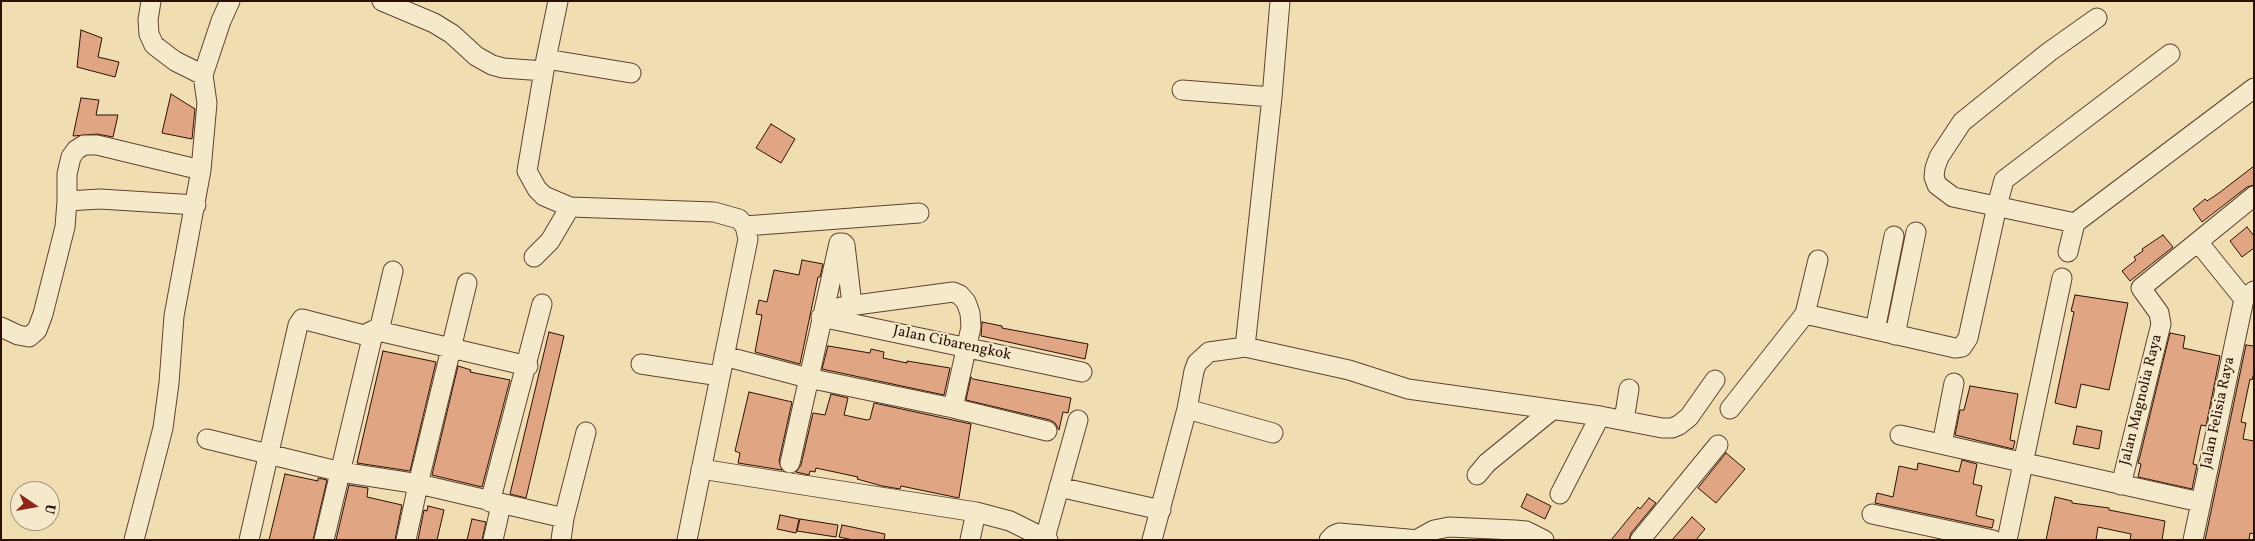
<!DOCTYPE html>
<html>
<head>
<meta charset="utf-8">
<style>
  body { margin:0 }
  #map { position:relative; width:2255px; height:541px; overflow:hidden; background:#f0ddb1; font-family:Vollkorn,serif }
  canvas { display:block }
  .frame { position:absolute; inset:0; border:2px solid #2d1005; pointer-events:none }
  .north { position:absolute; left:10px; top:481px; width:50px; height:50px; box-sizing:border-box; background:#f5e9cc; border:1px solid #a5927c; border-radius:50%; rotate:102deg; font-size:14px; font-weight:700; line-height:20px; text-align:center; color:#2d1005 }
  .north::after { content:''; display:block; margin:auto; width:18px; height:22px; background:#8f2418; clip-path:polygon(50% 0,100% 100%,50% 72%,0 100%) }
</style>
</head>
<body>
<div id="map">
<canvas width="2255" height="541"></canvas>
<div class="frame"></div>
<div class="north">U</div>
</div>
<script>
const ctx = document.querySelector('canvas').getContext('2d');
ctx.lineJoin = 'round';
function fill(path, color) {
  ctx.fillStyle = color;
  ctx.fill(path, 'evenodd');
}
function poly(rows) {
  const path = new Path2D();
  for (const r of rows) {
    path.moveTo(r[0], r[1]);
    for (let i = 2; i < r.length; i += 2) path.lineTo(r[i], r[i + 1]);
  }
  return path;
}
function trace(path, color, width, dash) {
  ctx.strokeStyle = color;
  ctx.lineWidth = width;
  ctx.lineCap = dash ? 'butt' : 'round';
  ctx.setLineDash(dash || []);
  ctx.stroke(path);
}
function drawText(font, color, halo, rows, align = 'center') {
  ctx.font = font + ' Vollkorn,serif';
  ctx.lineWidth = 4;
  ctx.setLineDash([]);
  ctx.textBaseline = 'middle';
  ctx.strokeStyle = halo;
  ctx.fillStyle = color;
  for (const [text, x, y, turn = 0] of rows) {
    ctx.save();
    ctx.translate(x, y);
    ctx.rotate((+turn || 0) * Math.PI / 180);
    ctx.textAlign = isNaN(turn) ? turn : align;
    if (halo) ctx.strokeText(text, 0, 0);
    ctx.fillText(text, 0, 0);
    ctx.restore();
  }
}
const building = poly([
  [81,30,102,38,98,57,119,62,115,77,77,67,81,30],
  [171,94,195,109,192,139,162,133,171,94],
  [81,98,99,100,96,115,118,115,113,137,97,134,73,136,81,98],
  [771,124,795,139,781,163,756,148,771,124],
  [2254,166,2254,185,2247,187,2202,222,2193,209,2205,199,2207,201,2219,193,2254,166],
  [2247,227,2254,236,2254,248,2242,257,2230,241,2247,227],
  [2163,235,2173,247,2130,281,2122,271,2136,260,2134,257,2143,251,2142,249,2163,235],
  [802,260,823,264,820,277,818,277,800,364,755,352,762,315,756,314,759,300,767,302,774,270,799,275,802,260],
  [2075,295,2128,303,2109,390,2081,384,2076,408,2055,403,2074,312,2071,311,2075,295],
  [982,322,1002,326,1002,328,1088,344,1085,359,981,336,982,322],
  [549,332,564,336,526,498,510,494,549,332],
  [2170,333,2185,336,2183,348,2220,356,2206,426,2201,425,2193,464,2197,465,2192,489,2138,477,2141,464,2138,463,2140,456,2170,333],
  [2246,345,2254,346,2254,373,2252,380,2250,379,2241,422,2246,423,2243,439,2254,441,2254,534,2250,533,2249,540,2205,540,2246,345],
  [828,346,870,353,871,349,884,352,883,358,907,363,907,361,950,368,944,395,822,369,828,346],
  [383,351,436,362,410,471,357,463,383,351],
  [458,366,471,370,470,372,510,380,482,487,432,475,458,366],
  [971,377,973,379,1071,398,1068,413,1063,412,1059,430,1055,423,1050,420,966,400,971,377],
  [1970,386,2018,394,2010,440,2015,441,2013,449,1955,435,1960,410,1964,410,1970,386],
  [749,392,792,402,779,461,782,470,738,463,740,453,735,451,749,392],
  [831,394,848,398,844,415,867,420,870,419,874,403,971,424,959,498,901,486,900,489,882,486,857,479,858,477,816,468,815,472,810,471,809,475,796,472,801,465,813,413,825,415,831,394],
  [2077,426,2102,431,2099,449,2073,444,2077,426],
  [1726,453,1745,469,1716,503,1698,488,1726,453],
  [1962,460,1977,464,1973,484,1982,486,1976,514,1977,516,1994,520,1992,528,1875,503,1877,493,1893,497,1899,466,1917,470,1918,463,1959,472,1962,460],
  [285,474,318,481,318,478,327,480,313,540,269,540,285,474],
  [349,485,368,488,367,497,402,505,395,540,336,540,349,485],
  [1527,494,1551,506,1545,519,1521,507,1527,494],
  [2055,497,2072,501,2072,503,2109,508,2109,510,2165,521,2162,540,2130,540,2131,534,2098,527,2096,540,2046,540,2055,497],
  [1649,498,1656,503,1631,533,1629,540,1611,540,1638,507,1640,509,1649,498],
  [428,506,444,510,437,540,418,540,424,510,427,511,428,506],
  [780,515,799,519,796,533,777,529,780,515],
  [1692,517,1705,529,1696,540,1672,540,1692,517],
  [472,519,486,522,482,540,467,540,472,519],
  [800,519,838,525,836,537,797,531,800,519],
  [842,525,885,534,884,540,853,540,839,537,842,525]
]);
fill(building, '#e0a684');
trace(building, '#2d1005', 1);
const minor = poly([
  [382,1,434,23,452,34,476,56,492,65,503,68,544,71],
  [558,1,546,59,527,171,537,189,544,196,570,207,714,212,739,219,745,226,748,239,687,540],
  [546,59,631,73],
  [203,75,221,21,230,1],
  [1182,90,1272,97],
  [67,201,67,174,71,157,76,150,84,145,97,145,201,170],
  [2075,223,1953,197,1937,185,1934,177,1935,168,1939,157,1962,122,2049,52,2097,18],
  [745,226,919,213],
  [2198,242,2244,299],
  [2068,252,2075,223,2254,88],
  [534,257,550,241,570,207],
  [841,307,953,292,960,295,966,302,970,313,971,327,953,408],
  [1805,314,1955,348,1962,347,1968,338,1997,206,2004,180,2170,54],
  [821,317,1082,372],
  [1,327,18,335,29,337,37,330,43,314,65,227,67,201,100,199,196,205],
  [1875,330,1894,236],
  [379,331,393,271],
  [1895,335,1916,232],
  [1245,347,1272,97,1280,1],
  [724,356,808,378,953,408,1047,431],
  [641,364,720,376],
  [1187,409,1273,433],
  [1730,409,1805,314,1818,260],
  [1624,420,1629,389],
  [1900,435,2200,502],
  [207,439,341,472,419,484,564,518],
  [1942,444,1954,383],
  [790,463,839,243,843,243,845,245,852,305],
  [701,469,976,512,1010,521,1048,540],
  [1477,475,1487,463,1552,410],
  [2121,485,2161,324,2159,313,2141,288,2254,196],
  [1059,487,1161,510],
  [1560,494,1600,416],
  [490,502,542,304],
  [1872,514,1993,540],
  [1045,538,1078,420],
  [1418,539,1434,530,1449,527,1515,530,1526,531,1544,540],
  [134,540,163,428,169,383,174,316,201,170,207,103,203,75,175,61,154,45,149,34,148,20,151,1],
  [249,540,298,325,302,319,364,335,374,330,528,366],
  [324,540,374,330],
  [406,540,420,476,467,283],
  [493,540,501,505],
  [561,540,564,518,586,432],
  [970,540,976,512],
  [1152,540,1187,409,1194,371,1197,363,1209,352,1245,347,1349,370,1408,389,1600,416,1662,428,1672,428,1679,425,1689,417,1715,380],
  [1329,540,1334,535,1339,533,1419,540],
  [1640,540,1718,445],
  [2007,540,2062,278],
  [2193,540,2244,299,2254,291]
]);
trace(minor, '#5e4330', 21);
trace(minor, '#f5e9cc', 19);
drawText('15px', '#2d1005', '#f5e9cc', [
  ["Jalan Cibarengkok",952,344,12],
  ["Jalan Magnolia Raya",2142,400,-76],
  ["Jalan Felisia Raya",2219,413,-78]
]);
</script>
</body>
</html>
